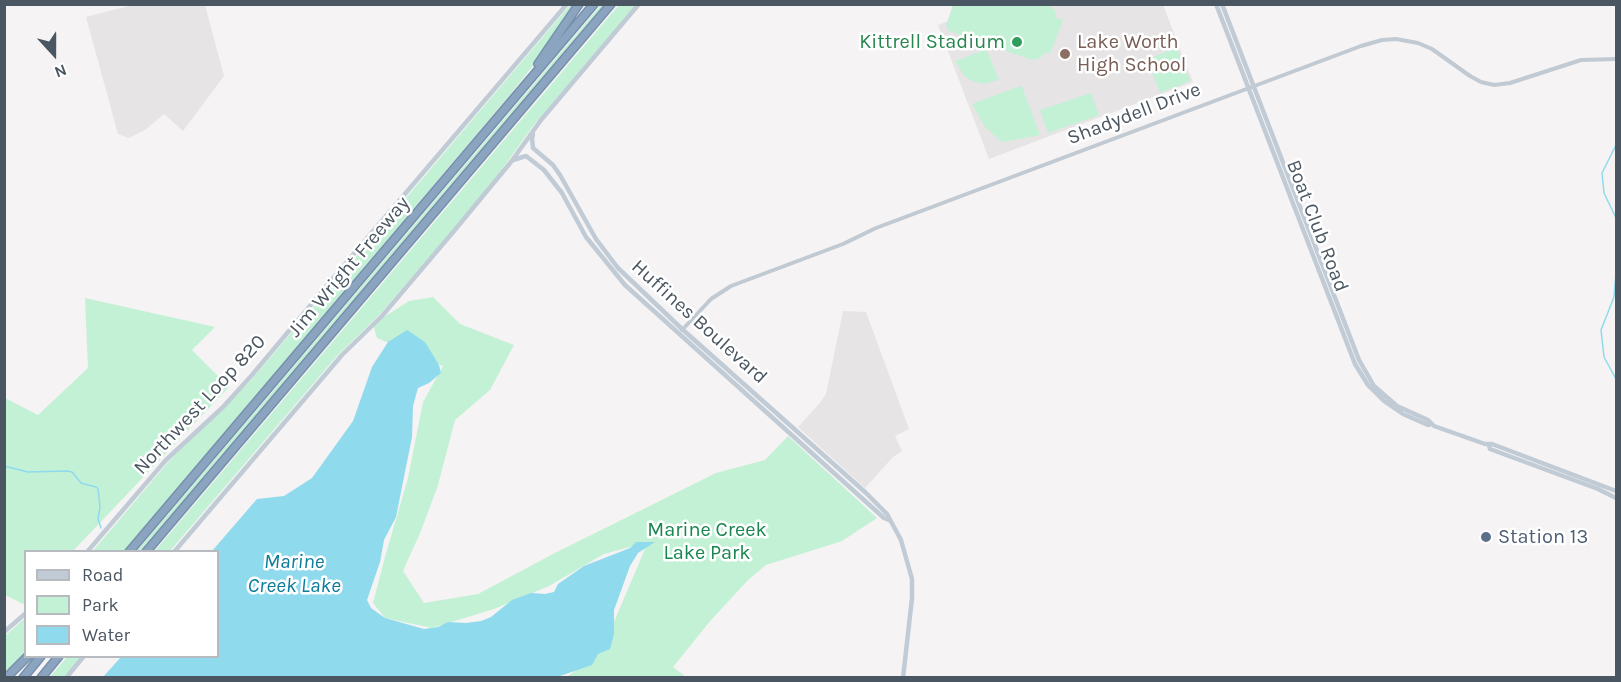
<!DOCTYPE html>
<html>
<head>
<meta charset="utf-8">
<style>
  body { margin:0 }
  #map { position:relative; width:1621px; height:682px; overflow:hidden; background:#f5f3f3; font-family:Karla,sans-serif }
  canvas { display:block }
  .frame { position:absolute; inset:0; border:6px solid #4a5661; pointer-events:none }
  .legend { position:absolute; left:24px; top:550px; width:195px; height:108px; box-sizing:border-box; background:#fff; border:2px solid #b7bbc0; margin:0; padding:8px 10px; list-style:none; font-size:18px; color:#4a5661 }
  .legend li { display:flex; align-items:center; gap:12px; height:30px }
  .legend b { width:30px; border:2px solid #b7bbc0 }
  .north { position:absolute; left:24px; top:24px; width:60px; height:60px; -webkit-text-stroke:4px #fff; paint-order:stroke; rotate:159deg; font-size:16px; font-weight:700; line-height:24px; text-align:center; color:#4a5661 }
  .north::after { content:''; display:block; margin:auto; width:21px; height:27px; background:#4a5661; clip-path:polygon(50% 0,100% 100%,50% 72%,0 100%) }
</style>
</head>
<body>
<div id="map">
<canvas width="1621" height="682"></canvas>
<div class="frame"></div>
<ul class="legend">
<li><b style="height:8px;background:#c1cbd6"></b>Road</li>
<li><b style="height:16px;background:#c3f1d5"></b>Park</li>
<li><b style="height:16px;background:#90daee"></b>Water</li>
</ul>
<div class="north">N</div>
</div>
<script>
const ctx = document.querySelector('canvas').getContext('2d');
ctx.lineJoin = 'round';
function fill(path, color) {
  ctx.fillStyle = color;
  ctx.fill(path, 'evenodd');
}
function poly(rows) {
  const path = new Path2D();
  for (const r of rows) {
    path.moveTo(r[0], r[1]);
    for (let i = 2; i < r.length; i += 2) path.lineTo(r[i], r[i + 1]);
  }
  return path;
}
function trace(path, color, width, dash) {
  ctx.strokeStyle = color;
  ctx.lineWidth = width;
  ctx.lineCap = dash ? 'butt' : 'round';
  ctx.setLineDash(dash || []);
  ctx.stroke(path);
}
function drawText(font, color, halo, rows, align = 'center') {
  ctx.font = font + ' Karla,sans-serif';
  ctx.lineWidth = 5;
  ctx.setLineDash([]);
  ctx.textBaseline = 'middle';
  ctx.strokeStyle = halo;
  ctx.fillStyle = color;
  for (const [text, x, y, turn = 0] of rows) {
    ctx.save();
    ctx.translate(x, y);
    ctx.rotate((+turn || 0) * Math.PI / 180);
    ctx.textAlign = isNaN(turn) ? turn : align;
    if (halo) ctx.strokeText(text, 0, 0);
    ctx.fillText(text, 0, 0);
    ctx.restore();
  }
}
fill(poly([
  [137,4,205,5,224,76,183,131,164,114,145,130,129,138,118,134,86,17],
  [953,5,1163,5,1193,82,989,159,938,25,948,21],
  [843,311,866,312,909,429,895,436,902,451,893,457,865,488,798,427,819,404,826,394]
]), '#e6e4e5');
fill(poly([
  [570,5,577,5,539,58,508,97,124,551,92,552,170,460,252,379],
  [601,5,605,5,144,551,136,552],
  [619,5,636,5,532,127,496,178,455,227,382,312,336,357,170,551,154,552],
  [953,5,1049,5,1055,11,1056,18,1063,20,1050,54,1045,52,1040,58,1032,60,949,31,946,26],
  [1177,48,1190,81,1160,93,1147,59],
  [985,50,987,51,999,80,982,84,972,81,964,76,955,61],
  [1020,86,1022,87,1040,135,1002,142,985,127,972,104],
  [1091,93,1099,115,1048,133,1040,110],
  [433,297,460,324,514,345,490,390,455,420,438,485,421,531,403,571,424,603,478,594,553,554,716,473,765,460,788,436,877,518,842,541,766,565,748,580,711,620,673,667,686,677,567,677,602,650,648,542,604,554,549,586,494,609,432,628,385,618,373,603,385,557,408,478,423,402,443,366,377,338,373,324,409,301],
  [85,298,215,327,192,350,229,387,73,551,26,552,25,602,23,604,5,595,5,398,38,415,88,368],
  [25,618,25,655,5,676,5,636],
  [67,657,82,657,64,677,49,678]
]), '#c3f1d5');
fill(poly([
  [407,330,425,342,439,365,441,373,429,383,418,388,413,406,412,437,396,517,384,540,380,562,367,600,371,608,385,618,424,629,438,627,448,622,466,623,481,621,491,617,512,600,531,593,545,594,554,592,558,584,584,566,630,548,636,542,655,542,638,553,630,566,614,610,614,634,610,649,598,654,592,665,557,677,103,677,121,657,218,656,218,552,212,551,257,499,284,496,312,478,353,421,372,367,388,342]
]), '#90daee');
trace(poly([
  [1616,145,1602,173,1604,193,1616,218],
  [1616,273,1614,297,1601,330,1604,357,1616,379],
  [4,466,28,472,67,471,72,472,81,483,96,487,98,489,100,507,98,519,101,528]
]), '#90daee', 1.5);
const motorway = poly([
  [538,64,579,4],
  [129,552,594,4],
  [146,552,611,4],
  [6,678,28,656],
  [23,678,41,656],
  [41,678,59,656]
]);
trace(motorway, '#7690ad', 10);
trace(poly([
  [682,330,711,299,731,286,843,244,876,228,1361,46,1382,40,1396,39,1418,43,1432,49,1470,76,1481,82,1494,85,1510,83,1581,60,1616,59]
]), '#c1cad2', 4);
trace(poly([
  [1216,4,1355,364,1368,385,1384,401,1403,414,1428,425,1431,424],
  [1222,4,1359,360,1374,386,1397,406,1428,420,1434,426,1485,444,1492,444,1616,491],
  [533,134,532,139,533,148,553,165,560,175,596,239,618,268,682,329,865,492,887,514,901,540,912,579,912,598,903,678],
  [513,160,526,156,544,170,562,193,586,237,625,285,884,518,889,520],
  [1489,445,1490,449,1598,489,1616,498],
  [87,552,166,460,223,407,252,375,346,263,567,4],
  [174,552,342,355,382,316,454,231,511,162,541,120,639,4],
  [4,632,26,613],
  [66,678,84,656]
]), '#c1cbd6', 4.5);
trace(motorway, '#8ba5c1', 7);
for (const [x, y, r, color] of [
  [1017,42,6,"#2e9e5b"],
  [1065,54,6,"#8d6e63"],
  [1486,537,6,"#5c6f8a"]
]) {
  const dot = new Path2D();
  dot.arc(x, y, r, 0, 2 * Math.PI);
  ctx.fillStyle = color;
  ctx.fill(dot);
  trace(dot, '#fff', 2);
}
drawText('20px', '#27864d', '#fff', [
  ["Kittrell Stadium",1005,42]
], 'right');
drawText('20px', '#785e54', '#fff', [
  ["Lake Worth",1077,42],
  ["High School",1077,65]
], 'left');
drawText('20px', '#4a5661', '#fff', [
  ["Shadydell Drive",1134,114,-21],
  ["Boat Club Road",1317,226,69],
  ["Jim Wright Freeway",349,267,-50],
  ["Huffines Boulevard",699,322,42],
  ["Northwest Loop 820",200,405,-47]
]);
drawText('20px', '#17864f', '#fff', [
  ["Marine Creek",707,530],
  ["Lake Park",707,553]
]);
drawText('20px', '#4e5e75', '#fff', [
  ["Station 13",1498,537]
], 'left');
drawText('italic 21px', '#0c7c9b', '#fff', [
  ["Marine",294,562],
  ["Creek Lake",294,586]
]);
</script>
</body>
</html>
